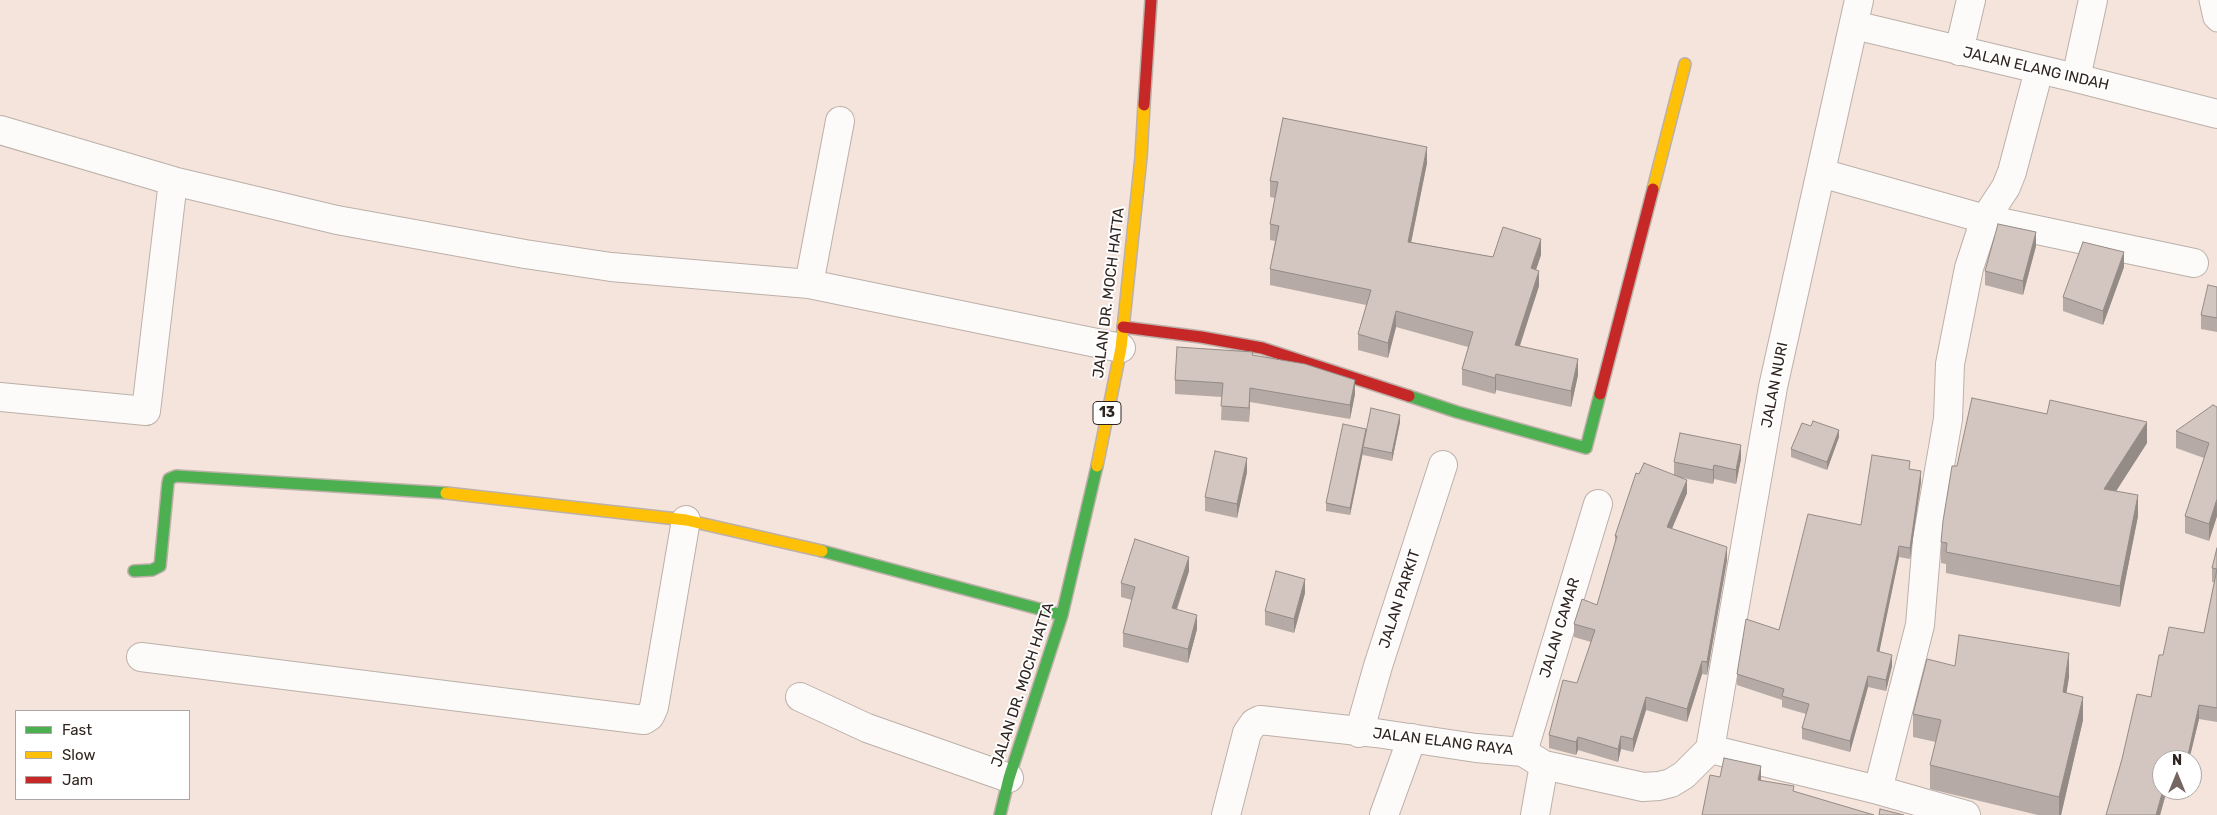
<!DOCTYPE html>
<html>
<head>
<meta charset="utf-8">
<style>
  body { margin:0 }
  #map { position:relative; width:2217px; height:815px; overflow:hidden; background:#f4e4dc; font-family:Rubik,sans-serif }
  canvas { display:block }
  .legend { position:absolute; left:15px; top:710px; width:175px; height:90px; box-sizing:border-box; background:#fff; border:1px solid #aca7a5; margin:0; padding:6px 9px; list-style:none; font-size:15px; color:#2f241f }
  .legend li { display:flex; align-items:center; gap:10px; height:25px }
  .legend b { width:25px; border:1px solid #aca7a5 }
  .north { position:absolute; left:2152px; top:750px; width:50px; height:50px; box-sizing:border-box; background:#fff; border:1px solid #aca7a5; border-radius:50%; rotate:0deg; font-size:14px; font-weight:700; line-height:20px; text-align:center; color:#2f241f }
  .north::after { content:''; display:block; margin:auto; width:18px; height:22px; background:#746761; clip-path:polygon(50% 0,100% 100%,50% 72%,0 100%) }
</style>
</head>
<body>
<div id="map">
<canvas width="2217" height="815"></canvas>
<ul class="legend">
<li><b style="height:6px;background:#4caf50"></b>Fast</li>
<li><b style="height:6px;background:#ffc107"></b>Slow</li>
<li><b style="height:6px;background:#c62828"></b>Jam</li>
</ul>
<div class="north">N</div>
</div>
<script>
const ctx = document.querySelector('canvas').getContext('2d');
ctx.lineJoin = 'round';
function poly(rows) {
  const path = new Path2D();
  for (const r of rows) {
    path.moveTo(r[0], r[1]);
    for (let i = 2; i < r.length; i += 2) path.lineTo(r[i], r[i + 1]);
  }
  return path;
}
function trace(path, color, width, dash) {
  ctx.strokeStyle = color;
  ctx.lineWidth = width;
  ctx.lineCap = dash ? 'butt' : 'round';
  ctx.setLineDash(dash || []);
  ctx.stroke(path);
}
function fill(path, color) {
  ctx.fillStyle = color;
  ctx.fill(path, 'evenodd');
}
function drawText(font, color, halo, rows, align = 'center') {
  ctx.font = font + ' Rubik,sans-serif';
  ctx.lineWidth = 4;
  ctx.setLineDash([]);
  ctx.textBaseline = 'middle';
  ctx.strokeStyle = halo;
  ctx.fillStyle = color;
  for (const [text, x, y, turn = 0] of rows) {
    ctx.save();
    ctx.translate(x, y);
    ctx.rotate((+turn || 0) * Math.PI / 180);
    ctx.textAlign = isNaN(turn) ? turn : align;
    if (halo) ctx.strokeText(text, 0, 0);
    ctx.fillText(text, 0, 0);
    ctx.restore();
  }
}
const lane = poly([
  [2209,0,2213,18,2217,22]
]);
const street = poly([
  [1854,25,2076,78,2217,114],
  [1959,51,1971,0],
  [2076,78,2093,0],
  [840,121,809,284,1121,348],
  [0,130,173,181,337,220,525,254,611,267,809,284],
  [1821,173,1985,219,2194,263],
  [0,397,146,411,173,181],
  [141,657,644,720,650,716,654,707,686,520],
  [800,697,867,728,1009,778],
  [1359,733,1378,666,1443,465],
  [1710,749,1773,387,1859,0],
  [1710,749,1878,790,1966,815],
  [1523,752,1598,504],
  [1878,790,1920,625,1927,540,1948,419,1950,364,1969,268,1985,219,2006,187,2012,172,2039,70],
  [1226,815,1247,733,1254,723,1260,720,1376,733,1476,748,1523,752,1544,765,1643,787,1659,786,1671,783,1684,775,1710,749],
  [1384,815,1412,738],
  [1535,815,1544,765]
]);
const fast = poly([
  [1409,396,1457,412,1586,448,1600,394],
  [822,551,1062,615],
  [134,571,152,570,160,566,168,483,169,479,176,476,446,493],
  [1000,815,1009,778,1062,615,1097,466]
]);
const slow = poly([
  [1653,189,1685,64],
  [1097,466,1121,348,1141,157,1144,105],
  [446,493,686,520,822,551]
]);
const jam = poly([
  [1144,105,1151,0],
  [1123,327,1201,337,1262,348,1409,396],
  [1600,394,1653,189]
]);
trace(lane, '#bcb0a9', 21);
trace(street, '#bcb0a9', 30);
trace(fast, '#bcb0a9', 14);
trace(slow, '#bcb0a9', 14);
trace(jam, '#bcb0a9', 14);
trace(lane, '#fdfbfa', 19);
trace(street, '#fdfbfa', 28);
trace(fast, '#4caf50', 11);
trace(slow, '#ffc107', 11);
trace(jam, '#c62828', 11);
fill(poly([
  [1427,163,1411,242,1493,257,1541,255,1536,270,1539,286,1520,346,1578,375,1571,407,1496,390,1495,394,1462,385,1462,369,1468,347,1396,327,1388,358,1358,350,1358,334,1366,305,1270,285,1270,269,1275,241,1270,240,1270,224,1275,198,1270,197,1270,181],
  [2036,246,2023,295,1985,285,1985,271],
  [2124,267,2103,325,2063,311,2063,297],
  [2217,287,2217,332,2201,329,2201,315],
  [1253,355,1355,394,1350,419,1250,402,1249,422,1221,420,1222,397,1175,394,1175,380],
  [2217,407,2217,516,2209,541,2185,533,2185,516,2204,458,2176,448,2176,431],
  [1400,422,1392,461,1363,455,1363,452,1350,515,1326,511,1326,503,1366,429],
  [1839,437,1827,470,1791,457,1791,449],
  [2147,443,2116,491,2138,516,2120,607,1946,573,1946,564,1941,563,1941,542,1957,466],
  [1741,459,1736,484,1714,479,1713,484,1683,478,1687,493,1672,529,1727,560,1707,675,1702,674,1687,722,1646,710,1633,752,1621,749,1618,762,1578,750,1576,755,1549,748,1549,735,1577,683,1591,642,1574,637,1574,624,1597,605,1615,545,1615,536,1674,475,1674,462],
  [1910,469,1921,482,1910,559,1899,557,1879,652,1892,666,1886,691,1868,687,1850,752,1802,739,1802,728,1806,714,1782,707,1782,700,1737,685,1737,674,1779,630,1861,525],
  [1247,472,1237,518,1205,511,1205,497],
  [2217,548,2217,722,2199,719,2189,760,2162,760,2167,790,2160,815,2106,815,2151,697,2163,655,2204,633,2214,582,2212,582,2212,568],
  [1189,571,1177,610,1197,629,1188,663,1123,647,1123,633,1132,600,1121,597,1121,583],
  [1305,593,1294,633,1265,625,1265,611],
  [1955,666,2069,677,2066,693,2083,720,2061,815,2038,815,1930,789,1930,765,1936,742,1913,737,1913,714]
]), '#b5aaa5');
fill(poly([
  [1427,147,1427,163,1408,258,1408,242],
  [2036,232,2036,246,2023,295,2023,281],
  [1541,239,1541,255,1531,284,1531,268],
  [2124,252,2124,267,2103,325,2103,311],
  [1539,271,1539,286,1515,360,1515,345],
  [1396,311,1396,327,1388,358,1388,343],
  [1578,359,1578,375,1571,407,1571,391],
  [1496,374,1496,390,1495,394,1495,378],
  [1355,380,1355,394,1350,419,1350,405],
  [1250,388,1250,402,1249,422,1249,408],
  [1400,415,1400,422,1392,461,1392,453],
  [2147,422,2147,443,2104,510,2104,489],
  [1366,429,1363,447,1363,452,1350,515,1350,508],
  [1839,430,1839,437,1827,470,1827,462],
  [1741,445,1741,459,1736,484,1736,470],
  [1247,458,1247,472,1237,518,1237,504],
  [1714,465,1714,479,1713,484,1713,470],
  [1921,471,1921,482,1910,559,1910,548],
  [1687,480,1687,493,1667,540,1667,527],
  [2138,495,2138,516,2120,607,2120,586],
  [2217,499,2217,516,2209,541,2209,524],
  [1899,546,1899,557,1877,663,1877,651],
  [1727,547,1727,560,1707,675,1707,662],
  [1189,557,1189,571,1172,622,1172,608],
  [1305,579,1305,593,1294,633,1294,619],
  [1197,615,1197,629,1188,663,1188,649],
  [2069,653,2069,677,2063,715,2063,692],
  [1892,655,1892,666,1886,691,1886,680],
  [1702,661,1702,674,1687,722,1687,709],
  [1868,676,1868,687,1850,752,1850,741],
  [1646,697,1646,710,1633,752,1633,739],
  [2083,697,2083,720,2061,815,2059,815,2059,797],
  [2199,705,2199,719,2189,760,2188,760,2188,755],
  [1621,736,1621,749,1618,762,1618,749],
  [1578,737,1578,750,1576,755,1576,742],
  [1761,766,1761,782,1758,780],
  [2163,790,2167,790,2160,815,2156,815]
]), '#948b86');
const building = poly([
  [1283,118,1427,147,1408,242,1493,257,1503,227,1541,239,1531,268,1539,271,1515,345,1578,359,1571,391,1496,374,1495,378,1462,369,1473,332,1396,311,1388,343,1358,334,1371,290,1270,269,1279,226,1270,224,1278,182,1270,181,1283,118],
  [1998,224,2036,232,2023,281,1985,271,1998,224],
  [2083,242,2124,252,2103,311,2063,297,2083,242],
  [2208,285,2217,287,2217,318,2201,315,2208,285],
  [1177,347,1253,352,1252,355,1305,364,1355,380,1350,405,1250,388,1249,408,1221,406,1223,383,1175,380,1177,347],
  [1972,398,2047,414,2050,400,2147,422,2104,489,2138,495,2120,586,1946,552,1947,543,1941,542,1943,521,1952,466,1957,466,1972,398],
  [2213,405,2217,407,2217,499,2209,524,2185,516,2209,443,2176,431,2213,405],
  [1371,408,1400,415,1392,453,1363,447,1371,408],
  [1813,421,1839,430,1827,462,1791,449,1802,423,1811,426,1813,421],
  [1343,424,1366,429,1350,508,1326,503,1343,424],
  [1680,433,1741,445,1736,470,1714,465,1713,470,1674,462,1680,433],
  [1215,451,1247,458,1237,504,1205,497,1215,451],
  [1872,455,1910,461,1909,469,1921,471,1910,548,1899,546,1877,651,1892,655,1886,680,1868,676,1850,741,1802,728,1809,704,1782,696,1784,689,1737,674,1746,619,1779,630,1808,514,1861,525,1872,455],
  [1644,463,1687,480,1667,527,1727,547,1707,662,1702,661,1687,709,1646,697,1633,739,1621,736,1618,749,1578,737,1576,742,1549,735,1563,680,1577,683,1595,630,1574,624,1582,599,1597,605,1617,536,1615,536,1636,473,1639,474,1644,463],
  [1135,539,1189,557,1172,608,1197,615,1188,649,1123,633,1135,587,1121,583,1135,539],
  [2217,548,2217,708,2199,705,2188,755,2175,752,2172,760,2162,760,2162,790,2163,790,2156,815,2106,815,2122,759,2137,694,2151,697,2159,655,2163,655,2169,627,2204,633,2217,569,2212,568,2217,548],
  [1276,571,1305,579,1294,619,1265,611,1276,571],
  [1959,635,2069,653,2063,692,2083,697,2059,797,1930,765,1941,720,1913,714,1927,659,1955,666,1959,635],
  [1724,758,1761,766,1758,780,1794,786,1793,791,1874,815,1702,815,1710,775,1720,777,1724,758],
  [1880,809,1904,815,1879,815,1880,809]
]);
fill(building, '#d3c6c0');
trace(building, '#948b86', 1);
for (const [x, y, w] of [
  [1107,413,28]
]) {
  const box = new Path2D();
  box.roundRect(x - w / 2, y - 11.5, w, 23, 4);
  ctx.fillStyle = '#fff';
  ctx.fill(box);
  trace(box, '#2f241f', 1);
}
drawText('bold 14px', '#2f241f', null, [
  ["13",1107,413]
]);
drawText('15px', '#2f241f', '#fff', [
  ["JALAN ELANG INDAH",2036,69,13],
  ["JALAN DR. MOCH HATTA",1109,293,-83],
  ["JALAN NURI",1775,385,-79],
  ["JALAN PARKIT",1400,599,-72],
  ["JALAN CAMAR",1560,628,-73],
  ["JALAN DR. MOCH HATTA",1023,685,-72],
  ["JALAN ELANG RAYA",1443,742,7]
]);
</script>
</body>
</html>
